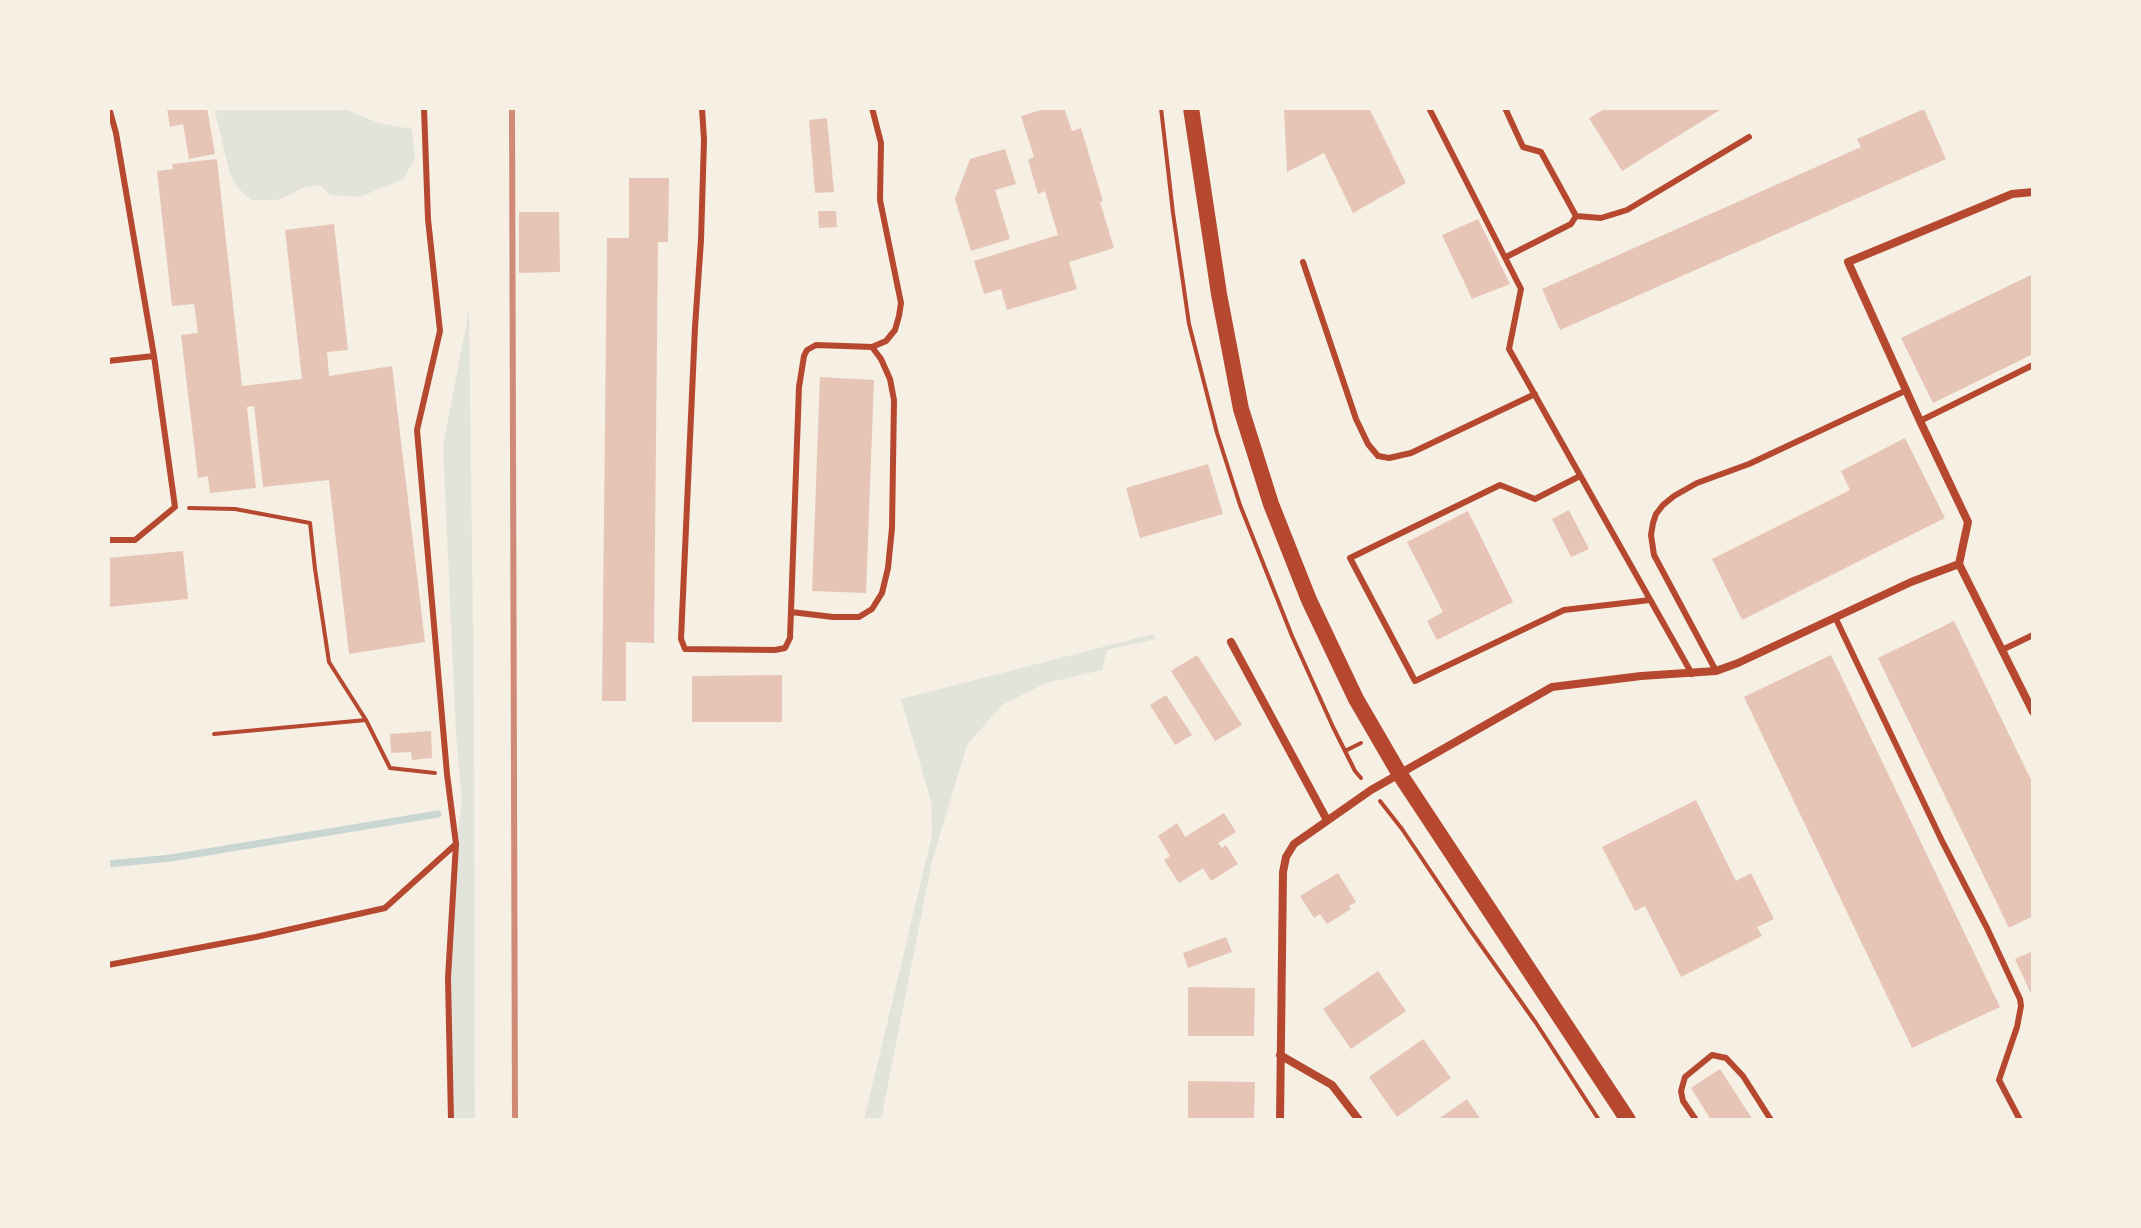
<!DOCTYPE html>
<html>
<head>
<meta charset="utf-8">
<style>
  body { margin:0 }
  #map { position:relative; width:2141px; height:1228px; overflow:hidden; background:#f6efe4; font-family:"Work Sans",sans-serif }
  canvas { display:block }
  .frame { position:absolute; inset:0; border:110px solid #f6efe4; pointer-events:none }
</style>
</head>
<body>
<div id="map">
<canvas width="2141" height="1228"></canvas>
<div class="frame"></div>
</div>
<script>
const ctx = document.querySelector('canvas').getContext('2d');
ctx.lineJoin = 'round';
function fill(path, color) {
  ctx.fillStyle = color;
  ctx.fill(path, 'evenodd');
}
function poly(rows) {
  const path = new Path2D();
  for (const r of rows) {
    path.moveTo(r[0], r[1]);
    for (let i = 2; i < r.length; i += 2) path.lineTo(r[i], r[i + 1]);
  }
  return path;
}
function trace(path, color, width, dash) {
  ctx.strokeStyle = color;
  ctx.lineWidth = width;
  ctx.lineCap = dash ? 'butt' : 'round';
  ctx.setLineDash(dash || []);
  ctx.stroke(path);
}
fill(poly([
  [214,108,342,108,379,123,412,129,415,159,403,179,360,197,330,195,320,185,304,187,292,194,277,200,251,200,237,187,230,174],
  [469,310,474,706,475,1120,451,1120,448,978,456,844,462,801,456,734,443,446],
  [1153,634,1155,639,1107,650,1102,670,1046,683,1002,705,967,745,932,861,881,1120,864,1120,932,835,931,801,901,699]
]), '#e2e4dc');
trace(poly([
  [108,864,171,858,438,814]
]), '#c9d6d2', 7);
fill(poly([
  [167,108,207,108,215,154,189,159,183,124,170,127],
  [1048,108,1064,108,1072,131,1081,128,1103,201,1100,202,1114,248,1069,262,1077,289,1007,310,1001,289,984,294,974,261,1058,235,1045,191,1038,194,1028,160,1034,157,1021,116],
  [1284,108,1369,108,1406,183,1353,213,1324,153,1287,172],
  [1606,108,1723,108,1622,171,1589,118],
  [1924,109,1946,159,1560,330,1542,289,1861,147,1857,139],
  [827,118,834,192,815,193,809,120],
  [1005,149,1016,184,995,190,1010,239,971,251,955,199,970,159],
  [217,159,242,386,302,379,285,230,334,224,348,350,327,352,329,376,392,366,425,642,349,654,329,480,263,487,254,406,247,407,256,488,210,493,208,476,198,478,181,335,198,333,194,304,172,306,157,171,173,169,172,164],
  [629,178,669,178,668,242,658,242,654,643,626,642,626,701,602,701,607,238,629,238],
  [818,211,836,211,837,227,819,228],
  [519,212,559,212,560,272,519,273],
  [1478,219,1510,284,1472,299,1442,235],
  [2033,274,2033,354,1933,403,1901,338],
  [820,377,874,380,866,593,812,591],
  [1905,438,1945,518,1742,620,1712,559,1850,490,1841,471],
  [1208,464,1223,514,1140,538,1126,488],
  [1569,510,1589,549,1571,557,1552,519],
  [1468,511,1513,602,1437,640,1427,621,1443,612,1407,542],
  [183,551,188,599,108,607,108,558],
  [1954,621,2033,784,2033,916,2009,928,1878,658],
  [1197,655,1242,725,1215,741,1171,671],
  [1831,655,2000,1007,1912,1048,1744,697],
  [782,675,782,722,692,722,692,676],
  [1166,695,1192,735,1175,745,1150,705],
  [431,731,432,758,412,760,411,752,391,753,390,734],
  [1696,800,1736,881,1751,873,1774,919,1757,927,1762,936,1681,977,1645,906,1635,911,1602,847],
  [1224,813,1236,832,1218,843,1222,848,1226,845,1238,864,1211,881,1203,868,1179,883,1164,860,1170,856,1158,836,1177,823,1185,837],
  [1338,873,1356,902,1349,906,1351,909,1327,924,1320,914,1314,918,1300,896],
  [1226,937,1232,952,1188,968,1183,953],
  [2033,951,2033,998,2015,959],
  [1378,971,1406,1011,1351,1049,1323,1009],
  [1188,987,1255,988,1254,1036,1188,1036],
  [1423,1039,1451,1078,1397,1117,1369,1077],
  [1720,1069,1753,1120,1711,1120,1691,1088],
  [1188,1081,1255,1082,1254,1120,1188,1120],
  [1467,1099,1481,1120,1437,1120]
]), '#e6c5b7');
trace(poly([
  [1161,108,1173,213,1189,324,1217,433,1240,505,1292,636,1333,727,1355,771,1361,778],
  [189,508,235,509,310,523,315,569,329,662,366,720,390,768,435,773],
  [214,734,366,720],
  [1345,751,1361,743],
  [1380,801,1402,829,1468,927,1536,1023,1599,1120]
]), '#b5482f', 4);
trace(poly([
  [424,108,428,219,440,331,417,430,447,774,456,844,448,978,451,1120],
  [702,108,704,140,701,240,695,327,681,639,685,649,775,650,785,648,790,638,799,387,804,356,807,350,816,345,872,347,886,341,895,330,899,316,901,303,880,200,881,143,872,108],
  [1429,108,1521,289,1509,349,1692,674],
  [1505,108,1523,147,1541,152,1576,216,1571,224,1506,257],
  [1576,216,1601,218,1627,210,1749,137],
  [1303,262,1356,419,1368,444,1378,456,1389,458,1411,453,1535,394],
  [108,361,154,356],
  [1920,421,2033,365],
  [1580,476,1535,499,1500,485,1350,558,1415,681,1564,610,1650,600],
  [108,540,135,540,175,507,154,356,116,133,109,108],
  [791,612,833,617,859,617,872,609,882,593,888,568,892,528,894,400,890,379,881,359,872,347],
  [1835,617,1942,841,1987,928,2020,999,2021,1006,2017,1027,1999,1080,2020,1120],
  [2002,650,2033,635],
  [1716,671,1654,555,1651,535,1653,523,1656,514,1663,505,1674,496,1697,483,1749,464,1907,390],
  [108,965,256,937,385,908,456,844],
  [1696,1120,1683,1101,1681,1091,1685,1077,1712,1055,1726,1058,1743,1076,1771,1120]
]), '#b5482f', 6);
trace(poly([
  [1959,564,1968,522,1920,421,1848,262,2012,194,2033,192],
  [1231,642,1327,820],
  [1280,1055,1332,1085,1359,1120],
  [1280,1120,1283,872,1286,857,1294,844,1371,790,1552,687,1641,676,1716,671,1738,663,1911,582,1959,564,2033,712]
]), '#b5482f', 8);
trace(poly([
  [1191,108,1219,294,1241,409,1271,504,1309,600,1356,699,1399,773,1628,1120]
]), '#b5482f', 16);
trace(poly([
  [512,108,515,1120]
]), '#cf8b77', 6);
</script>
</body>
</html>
